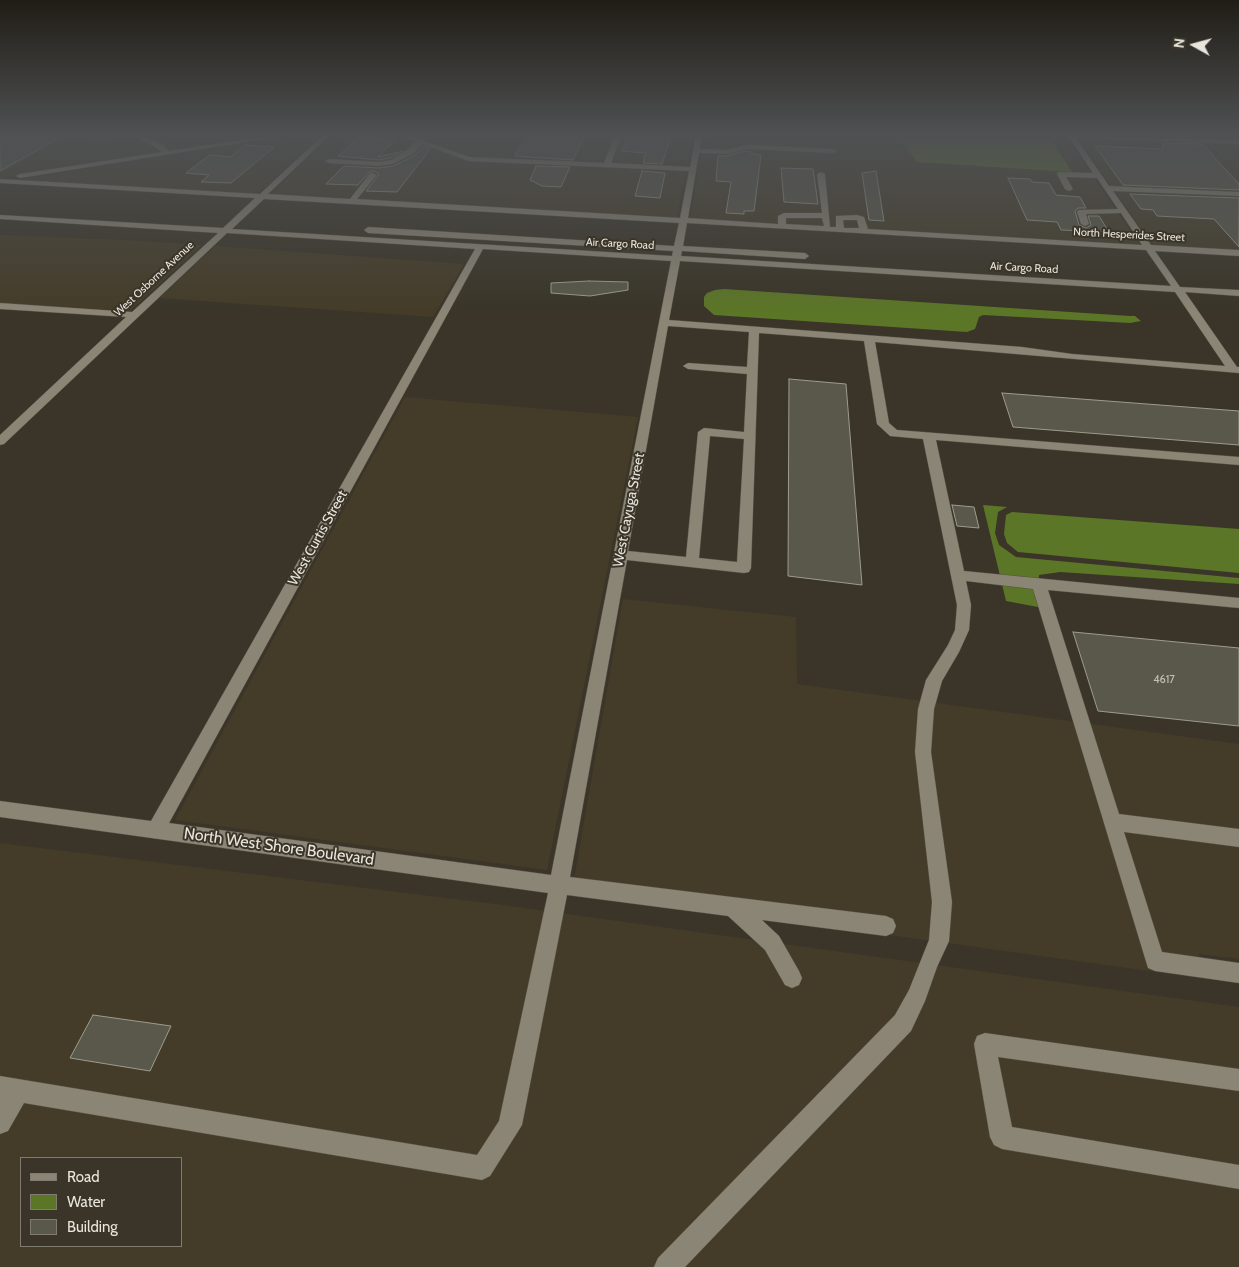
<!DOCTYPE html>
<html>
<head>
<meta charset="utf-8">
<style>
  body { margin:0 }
  #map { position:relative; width:1239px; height:1267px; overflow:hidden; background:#3a3528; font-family:Cabin,sans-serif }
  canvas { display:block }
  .legend { position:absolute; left:20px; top:1157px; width:162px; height:90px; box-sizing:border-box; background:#3a3528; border:1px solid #807b70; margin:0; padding:6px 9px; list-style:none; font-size:15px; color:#e8e5dd }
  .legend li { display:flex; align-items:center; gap:10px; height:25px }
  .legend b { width:25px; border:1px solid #807b70 }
  .north { position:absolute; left:1169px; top:20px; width:50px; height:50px; -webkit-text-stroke:4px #3a3528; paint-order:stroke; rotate:277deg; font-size:14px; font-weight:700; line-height:20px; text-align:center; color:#e8e5dd }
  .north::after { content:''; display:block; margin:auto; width:18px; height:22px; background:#e8e5dd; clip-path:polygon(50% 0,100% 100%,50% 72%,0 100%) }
</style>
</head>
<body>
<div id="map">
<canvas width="1239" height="1267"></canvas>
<ul class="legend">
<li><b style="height:6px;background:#8b8576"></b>Road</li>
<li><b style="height:14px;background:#5c7627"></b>Water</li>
<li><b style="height:14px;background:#59584a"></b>Building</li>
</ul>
<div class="north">N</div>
</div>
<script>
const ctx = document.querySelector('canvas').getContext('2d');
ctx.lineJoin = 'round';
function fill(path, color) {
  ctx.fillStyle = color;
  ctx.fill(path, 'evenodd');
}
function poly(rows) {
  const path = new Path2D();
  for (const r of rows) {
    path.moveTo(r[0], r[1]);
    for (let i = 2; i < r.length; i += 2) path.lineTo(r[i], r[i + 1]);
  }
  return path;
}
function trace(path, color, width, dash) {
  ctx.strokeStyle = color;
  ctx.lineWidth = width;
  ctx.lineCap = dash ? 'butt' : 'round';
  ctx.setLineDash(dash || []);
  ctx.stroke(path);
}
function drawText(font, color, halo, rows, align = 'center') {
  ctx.font = font + ' Cabin,sans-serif';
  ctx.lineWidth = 4;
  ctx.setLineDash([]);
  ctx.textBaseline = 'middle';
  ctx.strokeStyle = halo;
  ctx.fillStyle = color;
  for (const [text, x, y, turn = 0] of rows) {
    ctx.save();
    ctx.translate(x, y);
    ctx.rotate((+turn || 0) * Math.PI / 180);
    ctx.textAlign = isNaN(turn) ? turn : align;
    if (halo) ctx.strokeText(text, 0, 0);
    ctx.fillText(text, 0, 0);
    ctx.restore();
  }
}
fill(poly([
  [0,136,130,136,160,152,40,171,0,179],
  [144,136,270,136,171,151],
  [291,136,321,136,258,194,15,180],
  [332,136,398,136,467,160,686,171,677,218,269,195],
  [413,136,693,136,687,167,472,157],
  [704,136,1066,137,1140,245,690,218],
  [1114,136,1239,136,1239,141],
  [1077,137,1239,144,1239,192,1111,186],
  [1114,190,1239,196,1239,250,1153,246],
  [0,235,123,240,202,245,130,311,0,303],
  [215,246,464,264,433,317,159,298],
  [405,397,638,417,547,870,175,820],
  [623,599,796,617,797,684,1239,744,1239,959,1199,954,1207,979,572,891],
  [0,843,495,904,1239,1007,1239,1267,0,1267],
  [21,1158,181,1158,181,1246,21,1246]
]), '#443c28');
fill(poly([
  [900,139,1052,141,1072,172,917,162],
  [724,289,1130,316,1135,316,1141,321,1130,323,983,315,979,317,975,329,967,332,714,315,704,306,704,297,707,293,715,290],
  [983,505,1007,507,998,512,995,533,999,545,1016,557,1239,578,1239,584,1060,572,1039,575,1038,607,1006,601],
  [1012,512,1239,529,1239,573,1018,552,1007,543,1004,534,1006,515]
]), '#5c7627');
const building = poly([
  [0,136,28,136,26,138,28,142,33,142,41,136,63,136,0,171,0,136],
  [360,136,372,139,395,140,378,157,403,151,390,158,379,160,338,156,360,136],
  [527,136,584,136,573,160,515,156,527,136],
  [629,136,671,136,662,164,643,163,646,153,622,151,629,136],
  [1163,143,1202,144,1239,184,1239,190,1123,185,1095,146,1163,149,1163,143],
  [245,145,274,147,231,183,201,182,209,175,186,173,210,155,231,157,245,145],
  [423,146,430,149,397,192,366,191,378,176,378,173,373,171,369,172,358,185,326,184,344,166,379,168,393,166,414,156,423,146],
  [745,151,752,152,752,154,761,155,754,211,744,211,744,214,726,213,731,182,716,181,718,156,727,156,745,151],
  [536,166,570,167,561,187,542,186,530,180,536,166],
  [781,168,813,169,818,204,784,202,781,168],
  [642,171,665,173,660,198,635,196,642,171],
  [876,171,884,221,869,220,862,173,876,171],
  [1008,178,1030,179,1032,182,1049,183,1056,195,1080,197,1086,208,1078,208,1075,211,1079,225,1086,228,1091,225,1088,216,1099,216,1109,232,1061,230,1057,222,1027,220,1008,178],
  [1130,194,1239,198,1239,247,1214,219,1157,216,1153,210,1141,209,1130,194],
  [589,281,628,282,628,290,590,296,551,293,551,283,589,281],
  [789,379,846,384,862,585,788,576,789,379],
  [1002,393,1239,411,1239,445,1013,427,1002,393],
  [952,505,974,507,979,528,957,526,952,505],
  [1073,632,1239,648,1239,726,1098,711,1073,632],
  [93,1015,171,1026,150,1071,70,1058,93,1015]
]);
fill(building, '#59584a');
trace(building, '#9d9d8d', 1);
const minor = poly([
  [31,136,39,136,32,140,28,140,28,138,31,136],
  [87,136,113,136,110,138,89,139,87,138,87,136],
  [134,136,142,136,164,145,168,151,270,136,284,136,20,178,16,176,20,174,162,152,158,149,134,136],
  [322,136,329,136,268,194,350,199,370,173,373,173,377,175,357,199,680,218,689,171,469,161,422,144,413,154,393,164,379,166,329,163,325,161,329,159,379,162,391,160,407,150,416,142,402,136,410,136,470,157,604,163,615,136,621,136,611,163,690,167,696,136,702,136,700,149,727,150,747,145,833,149,837,151,833,153,747,149,727,154,699,153,688,218,778,224,778,216,784,213,822,213,817,174,821,172,825,174,830,227,836,227,836,216,857,215,864,217,868,229,1142,245,1121,213,1086,214,1089,224,1085,226,1081,224,1077,212,1078,210,1118,209,1097,178,1066,177,1073,189,1069,191,1065,189,1057,174,1058,172,1093,173,1068,136,1239,140,1239,144,1076,138,1109,186,1239,192,1239,196,1113,191,1151,245,1239,250,1239,256,1155,251,1180,287,1239,290,1239,296,1185,292,1237,367,1239,367,1239,373,875,342,889,423,897,430,1239,457,1239,465,936,440,964,571,1239,598,1239,608,1048,590,1119,814,1239,829,1239,847,1124,832,1162,952,1239,963,1239,983,1155,971,1148,968,1033,589,966,581,971,605,969,630,959,652,942,681,934,709,931,752,952,902,949,941,937,967,925,1001,911,1031,685,1267,654,1267,658,1258,895,1015,909,990,929,940,932,902,915,752,918,709,926,680,948,645,955,630,957,605,923,439,890,436,877,424,864,341,759,333,751,568,749,572,744,573,627,560,570,877,886,916,893,919,896,926,893,933,886,936,762,920,779,936,799,971,802,978,799,985,792,988,785,985,765,950,728,916,567,895,522,1125,490,1176,482,1180,24,1103,8,1131,0,1134,0,1076,477,1155,499,1121,548,893,0,817,0,801,151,821,475,249,227,233,4,444,0,445,0,435,126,317,0,309,0,303,132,312,218,233,0,219,0,215,223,228,255,198,0,183,0,179,260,194,322,136],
  [264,199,679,223,674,246,368,227,364,230,368,233,673,251,672,256,232,229,264,199],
  [786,218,822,218,824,226,786,224,786,218],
  [843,220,857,220,859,228,844,228,843,220],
  [687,223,1146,250,1171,286,681,256,682,251,805,259,809,256,805,253,683,246,687,223],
  [483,249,671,261,551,875,169,823,483,249],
  [680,261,1175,292,1225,366,1072,354,1022,347,669,320,680,261],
  [668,326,749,332,747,367,688,363,683,366,688,369,747,374,744,432,704,428,698,432,686,557,628,551,668,326],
  [710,436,744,439,737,562,699,558,710,436],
  [985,1033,1239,1069,1239,1091,998,1057,1012,1127,1239,1165,1239,1189,1002,1149,994,1145,990,1137,974,1044,977,1036,985,1033]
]);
trace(minor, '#555045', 1);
fill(minor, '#8b8576');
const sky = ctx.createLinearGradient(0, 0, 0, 313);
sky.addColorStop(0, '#201d16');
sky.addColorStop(0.43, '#4f5153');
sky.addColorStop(1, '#4f515300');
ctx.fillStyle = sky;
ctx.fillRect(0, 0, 1239, 313);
drawText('11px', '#e8e5dd', '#3a3528', [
  ["North Hesperides Street",1129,235,3],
  ["Air Cargo Road",620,244,3],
  ["Air Cargo Road",1024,268,3],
  ["West Osborne Avenue",154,279,-43]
]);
drawText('11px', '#c4c2b8', null, [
  ["4617",1164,680]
]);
drawText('14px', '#e8e5dd', '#3a3528', [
  ["West Cayuga Street",629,510,-79],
  ["West Curtis Street",318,538,-61]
]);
drawText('16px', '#e8e5dd', '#3a3528', [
  ["North West Shore Boulevard",279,847,8]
]);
</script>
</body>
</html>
